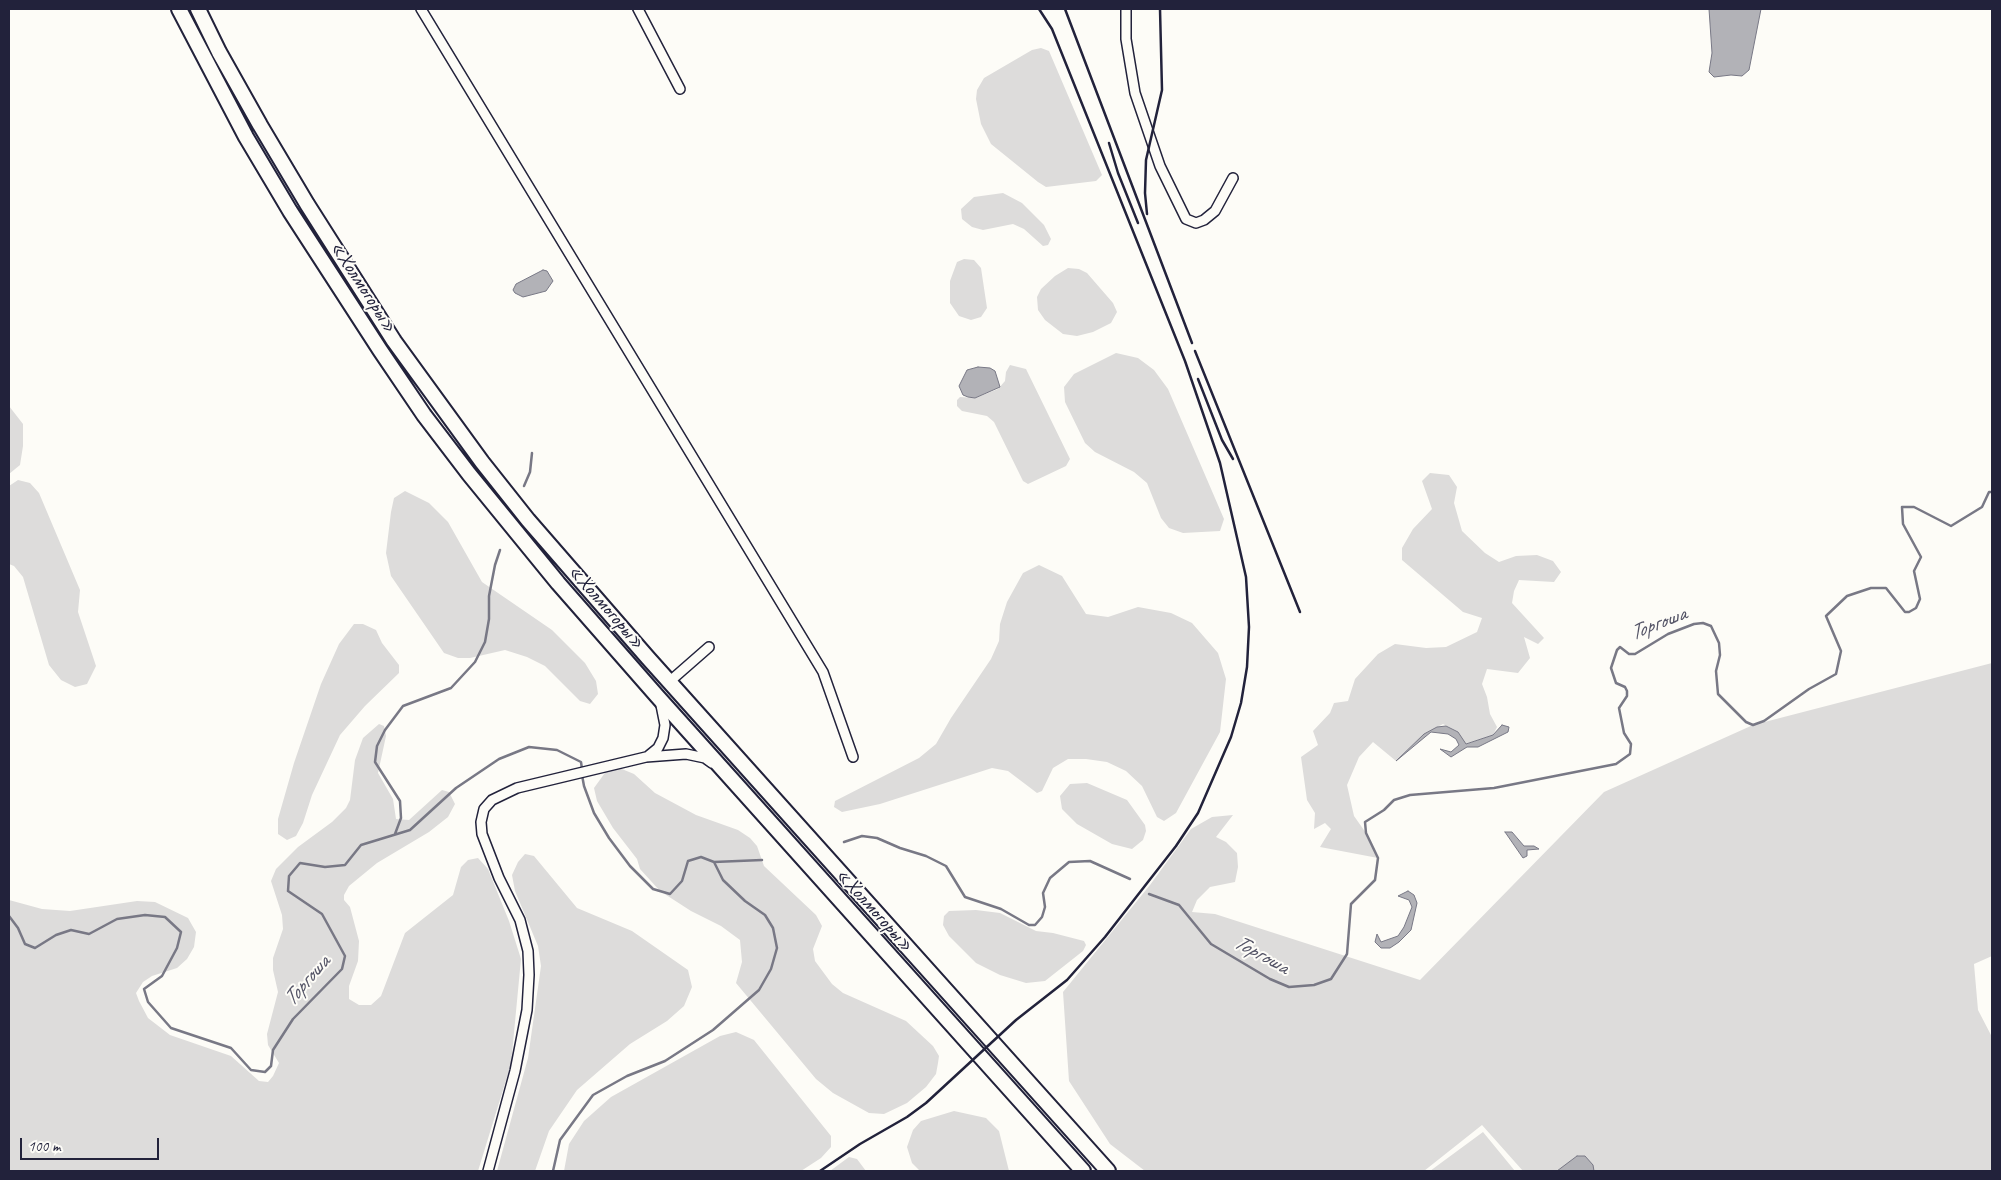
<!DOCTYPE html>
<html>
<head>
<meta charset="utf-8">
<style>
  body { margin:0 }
  #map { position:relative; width:2001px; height:1180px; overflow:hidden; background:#fdfcf7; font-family:Caveat,sans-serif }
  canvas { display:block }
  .frame { position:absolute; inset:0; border:10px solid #22223b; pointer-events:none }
  .scale { position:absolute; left:20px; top:1138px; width:139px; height:22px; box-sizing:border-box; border:2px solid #22223b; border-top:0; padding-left:6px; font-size:15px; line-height:18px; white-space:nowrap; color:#22223b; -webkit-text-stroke:4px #fdfcf7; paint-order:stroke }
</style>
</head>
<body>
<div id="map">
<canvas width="2001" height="1180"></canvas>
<div class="frame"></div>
<div class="scale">100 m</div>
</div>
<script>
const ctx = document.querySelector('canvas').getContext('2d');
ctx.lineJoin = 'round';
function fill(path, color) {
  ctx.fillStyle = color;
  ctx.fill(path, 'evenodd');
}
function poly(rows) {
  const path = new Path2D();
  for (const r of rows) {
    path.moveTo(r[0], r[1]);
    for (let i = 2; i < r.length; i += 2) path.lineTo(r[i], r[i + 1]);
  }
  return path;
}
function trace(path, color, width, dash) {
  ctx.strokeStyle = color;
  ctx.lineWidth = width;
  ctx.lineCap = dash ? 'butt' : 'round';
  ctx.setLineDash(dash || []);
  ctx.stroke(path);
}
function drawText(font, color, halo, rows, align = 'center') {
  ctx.font = font + ' Caveat,sans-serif';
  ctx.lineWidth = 4;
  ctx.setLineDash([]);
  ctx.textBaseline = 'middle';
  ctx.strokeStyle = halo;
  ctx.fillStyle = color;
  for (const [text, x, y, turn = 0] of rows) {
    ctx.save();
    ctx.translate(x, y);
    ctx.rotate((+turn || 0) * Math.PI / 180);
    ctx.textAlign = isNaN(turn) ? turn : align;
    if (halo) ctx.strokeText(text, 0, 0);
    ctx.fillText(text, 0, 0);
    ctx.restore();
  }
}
fill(poly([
  [1041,48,1049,51,1102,175,1096,181,1046,187,1038,182,991,144,981,124,976,99,977,90,984,78,1032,50],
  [1003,193,1022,203,1044,225,1051,239,1048,245,1043,246,1024,229,1013,224,983,230,972,227,962,219,961,209,974,197],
  [964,259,974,260,981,268,987,308,981,317,971,320,959,316,950,303,950,281,957,262],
  [1068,268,1079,269,1087,273,1113,303,1117,312,1111,323,1093,332,1077,336,1063,334,1045,320,1038,310,1037,297,1041,289,1055,276],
  [1116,353,1138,358,1154,370,1168,389,1224,519,1220,531,1183,533,1169,528,1161,518,1147,483,1134,472,1095,452,1085,443,1065,402,1064,387,1074,374],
  [1010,365,1026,369,1070,459,1066,466,1028,484,1023,481,994,422,987,416,962,411,957,406,957,400,960,397,975,398,998,389,1005,381,1006,372],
  [9,406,23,424,23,446,20,465,9,474],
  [1430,473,1449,475,1457,487,1454,503,1462,531,1485,553,1499,562,1516,556,1537,555,1553,561,1561,572,1554,582,1519,580,1514,591,1512,603,1544,638,1538,644,1524,637,1530,658,1518,673,1487,669,1482,684,1487,697,1490,714,1497,727,1493,735,1465,744,1458,732,1443,724,1424,734,1396,761,1373,742,1359,757,1347,785,1354,816,1366,833,1378,858,1320,847,1331,829,1325,823,1314,829,1315,813,1307,800,1301,757,1318,745,1313,731,1330,713,1334,703,1348,701,1355,679,1378,654,1395,644,1426,648,1446,647,1477,632,1482,618,1463,612,1402,560,1402,548,1413,529,1432,509,1422,481],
  [18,480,30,483,39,493,80,590,78,612,96,666,87,684,75,687,61,680,49,665,23,577,14,566,9,564,9,486],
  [405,491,429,503,448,522,482,582,552,630,585,663,596,681,598,694,590,704,580,701,545,666,527,657,505,650,470,658,458,658,444,653,391,576,386,553,391,512,394,498],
  [1039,565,1062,576,1086,614,1108,617,1138,607,1171,613,1192,623,1218,653,1226,679,1220,732,1176,813,1164,821,1157,817,1142,786,1126,771,1107,762,1086,759,1068,759,1053,768,1042,791,1037,793,1008,771,992,768,880,804,842,812,834,807,835,801,919,758,936,744,951,718,991,659,999,641,1000,624,1007,602,1023,573],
  [354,624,363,624,376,630,382,643,399,665,399,673,365,706,340,735,312,795,303,823,296,836,287,840,278,834,278,819,294,763,321,684,339,644],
  [1992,663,1992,956,1974,964,1978,1010,1992,1037,1992,1171,1523,1171,1482,1125,1424,1171,1145,1171,1110,1144,1069,1081,1063,992,1150,885,1191,829,1212,817,1233,815,1216,837,1226,842,1237,853,1238,867,1235,882,1210,887,1197,900,1192,912,1215,914,1420,980,1604,792,1753,725],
  [379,724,384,726,386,736,378,773,393,799,396,819,409,820,442,790,449,792,455,804,448,817,429,832,377,863,349,886,344,895,344,900,350,907,359,941,358,961,349,986,349,999,359,1005,371,1005,381,996,405,933,453,895,461,867,468,860,478,858,488,869,509,921,521,959,511,1064,478,1171,9,1171,9,900,42,909,70,911,137,901,155,902,188,918,196,932,194,947,187,959,177,968,152,976,143,982,136,993,139,1001,148,1018,170,1035,231,1056,259,1081,268,1082,273,1076,279,1063,268,1045,267,1034,278,992,273,970,273,958,283,929,282,915,271,881,276,869,298,847,332,822,346,808,350,800,355,760,363,738],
  [617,767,634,774,655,793,696,815,738,830,750,838,757,846,764,866,816,915,822,926,813,949,815,961,832,984,843,993,906,1021,933,1046,939,1056,938,1063,936,1074,926,1087,907,1103,884,1114,869,1113,833,1093,816,1079,736,983,742,962,740,940,721,926,691,911,660,891,640,869,637,859,613,828,597,801,594,788,607,770],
  [1087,783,1127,800,1145,825,1146,831,1143,840,1132,849,1112,844,1077,824,1062,809,1060,796,1070,784],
  [525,854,534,856,577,908,632,931,688,970,692,987,684,1006,667,1021,630,1044,577,1090,549,1131,535,1171,497,1171,528,1058,541,966,538,946,515,891,512,875,518,862],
  [976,910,1000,913,1036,931,1053,933,1084,941,1086,945,1083,951,1045,981,1026,983,1000,975,976,963,949,936,943,925,944,916,949,911],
  [736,1032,754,1040,831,1136,831,1147,821,1158,801,1171,564,1171,569,1144,584,1121,611,1097,720,1036],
  [954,1111,986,1118,999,1131,1009,1171,920,1171,912,1163,907,1147,913,1130,921,1121],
  [1483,1132,1515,1171,1430,1171],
  [849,1157,857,1159,866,1171,830,1171]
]), '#dddcdb');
const water = poly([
  [1709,9,1761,9,1749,70,1742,76,1731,75,1714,77,1709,72,1712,53,1709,9],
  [543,270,547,271,553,281,546,291,523,297,515,293,513,290,516,284,543,270],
  [978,367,990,368,995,371,1000,387,975,398,968,397,963,395,959,386,967,370,978,367],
  [1502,725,1509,727,1508,732,1478,747,1467,747,1451,757,1440,749,1451,752,1459,745,1456,739,1448,734,1431,732,1396,761,1424,734,1437,727,1446,726,1458,732,1466,744,1493,735,1502,725],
  [1505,832,1512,832,1524,846,1534,846,1539,849,1527,850,1527,856,1523,858,1505,832],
  [1408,891,1414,895,1417,903,1411,930,1399,942,1390,948,1381,948,1375,942,1377,934,1381,942,1398,936,1404,927,1412,907,1409,900,1398,896,1408,891],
  [1577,1156,1585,1156,1593,1165,1594,1171,1557,1171,1577,1156]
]);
fill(water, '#b2b2b7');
trace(water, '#787885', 1);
trace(poly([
  [524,486,530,472,532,453],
  [582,775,584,786,594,813,609,838,630,866,653,889,670,894,682,881,688,861,701,857,714,862,762,860],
  [395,834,401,818,400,801,375,762,377,746,385,730,403,706,451,688,475,662,485,642,489,619,489,596,495,565,500,550],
  [844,842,862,836,877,838,900,848,926,856,946,866,965,897,1001,909,1029,925,1035,925,1042,917,1045,907,1043,893,1050,878,1069,862,1090,861,1130,879],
  [1149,894,1179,905,1211,944,1270,979,1289,987,1314,985,1331,979,1347,954,1351,904,1375,880,1378,858,1366,833,1365,822,1384,810,1394,800,1410,795,1494,788,1616,764,1630,754,1631,744,1624,733,1619,708,1627,696,1627,691,1625,687,1616,683,1611,668,1617,650,1620,647,1629,654,1635,654,1668,634,1694,624,1703,623,1711,626,1719,643,1720,655,1716,671,1718,694,1746,722,1753,725,1764,721,1809,689,1836,674,1841,651,1826,616,1847,596,1871,588,1886,588,1905,612,1909,612,1916,608,1920,599,1914,571,1921,557,1903,524,1902,507,1914,507,1951,526,1982,507,1989,492,1992,492],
  [9,916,18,928,25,944,35,948,56,935,71,930,89,934,117,919,145,915,165,917,181,932,177,948,162,976,144,989,148,1002,171,1028,231,1048,251,1070,265,1072,271,1066,273,1050,293,1019,342,969,345,956,322,914,288,891,289,876,300,863,325,867,345,865,361,845,410,830,456,788,499,759,529,747,557,750,581,762,582,769],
  [553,1171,560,1140,593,1095,627,1076,665,1061,713,1030,759,990,771,969,777,948,773,928,765,915,745,901,723,880,714,862]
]), '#787885', 2.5);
const minor = poly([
  [421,9,823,672,853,757],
  [638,9,680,89],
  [1126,9,1126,39,1135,93,1160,166,1186,219,1196,223,1204,220,1215,211,1233,178],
  [669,682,709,647],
  [647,757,658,748,663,738,665,725,661,705],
  [488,1171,515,1071,527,1010,529,975,528,951,520,920,499,878,482,834,481,822,484,809,492,800,517,788,646,757,686,754,705,758,712,763]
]);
const trunk = poly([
  [179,9,246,137,290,211,380,350,424,415,469,474,558,583,657,696,1083,1171],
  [198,9,219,52,260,125,307,204,394,341,482,462,528,520,648,658,1108,1171]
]);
trace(minor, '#22223b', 12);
trace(trunk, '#22223b', 18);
trace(minor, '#fdfcf7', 9);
trace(trunk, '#fdfcf7', 14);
trace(poly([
  [1065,9,1192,343],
  [1109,143,1118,173,1138,223],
  [1147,214,1145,193,1146,160,1162,90,1160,9],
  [1195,351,1300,612],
  [1198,379,1222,440,1233,459],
  [820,1171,860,1144,907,1117,926,1103,1016,1020,1067,980,1105,937,1176,846,1198,813,1231,737,1241,703,1247,667,1249,627,1246,577,1220,463,1185,361,1052,29,1039,9]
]), '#22223b', 2.5);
drawText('21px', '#22223b', '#fdfcf7', [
  ["«Холмогоры»",363,287,57],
  ["«Холмогоры»",606,607,49],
  ["«Холмогоры»",874,910,48]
]);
drawText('italic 22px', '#545466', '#fdfcf7', [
  ["Торгоша",1658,624,-21],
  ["Торгоша",1261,955,29],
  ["Торгоша",307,981,-49]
]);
</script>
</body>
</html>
